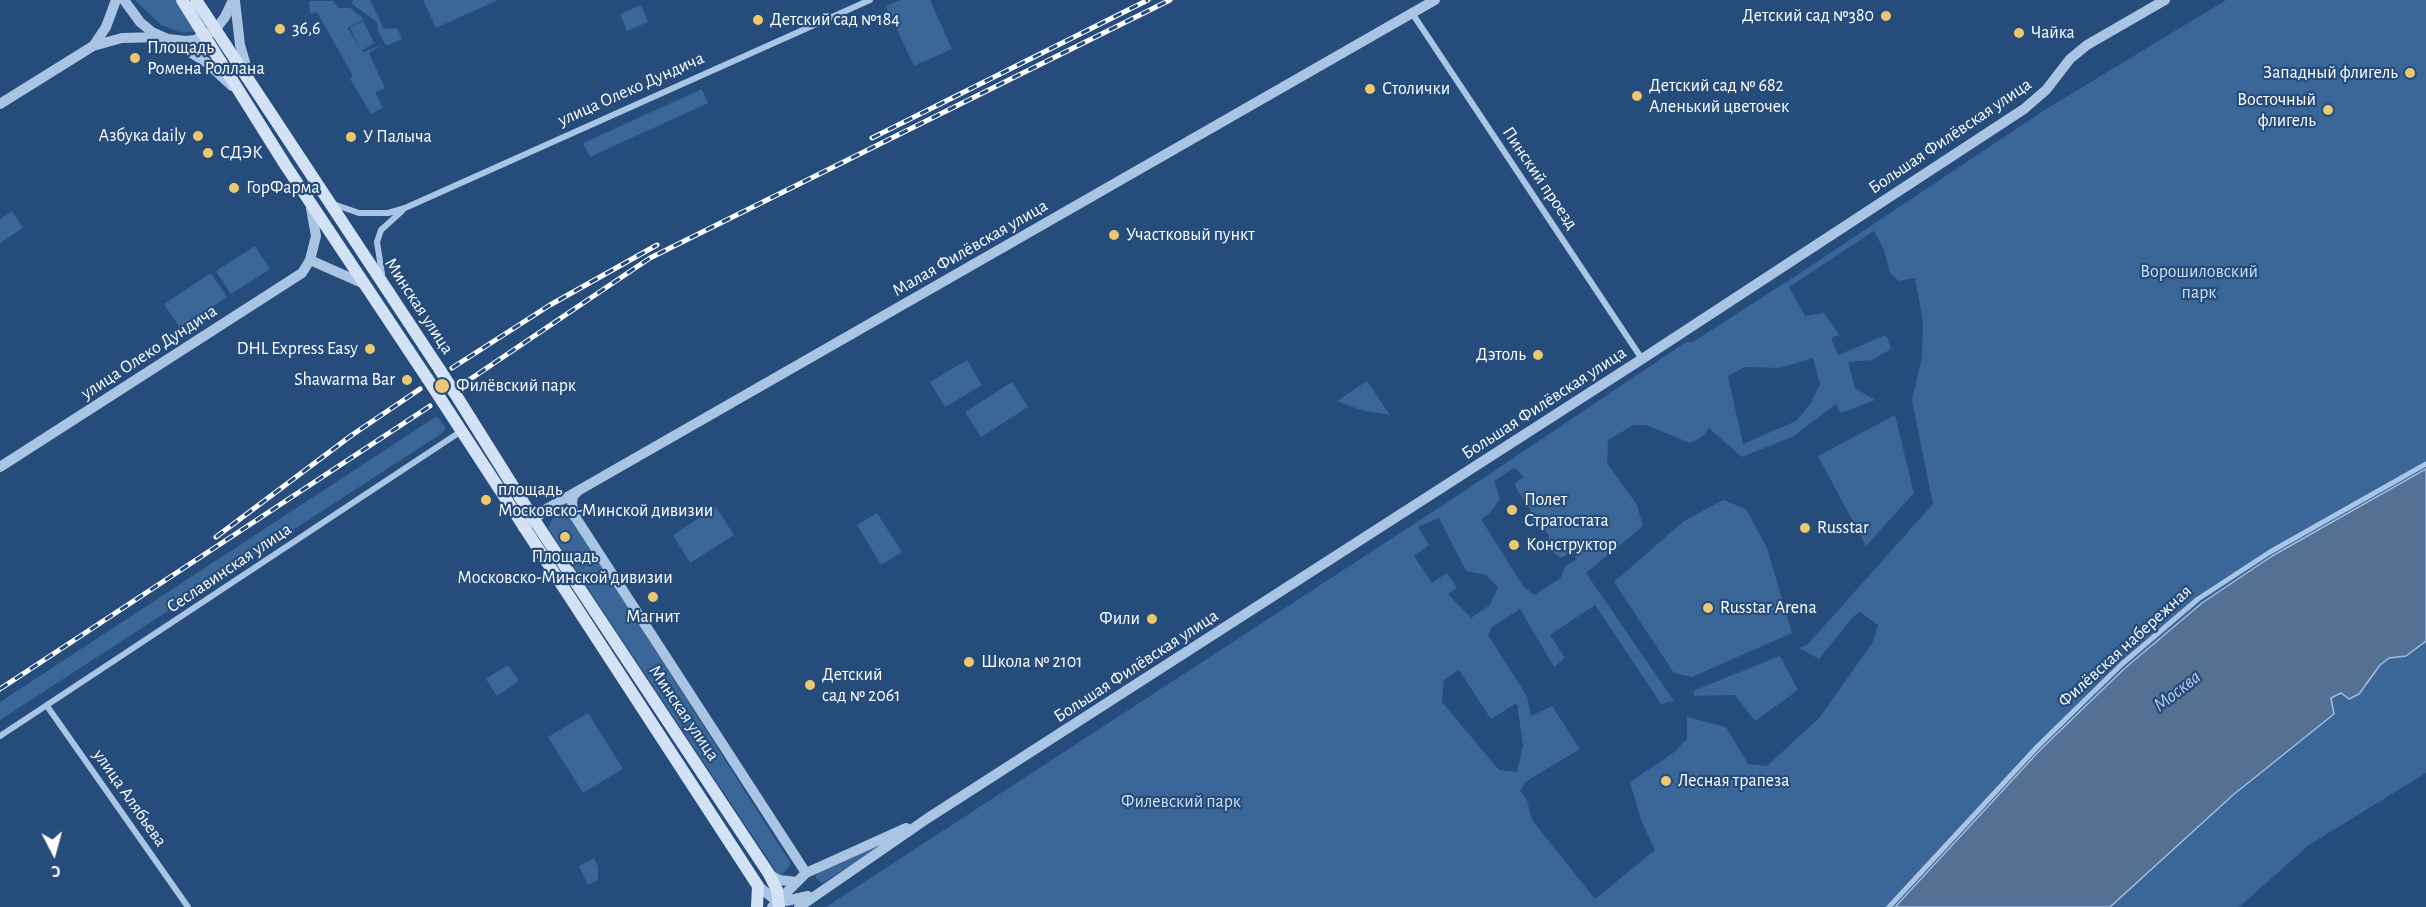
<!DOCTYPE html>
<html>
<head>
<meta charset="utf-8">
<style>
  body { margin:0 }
  #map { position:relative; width:2426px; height:907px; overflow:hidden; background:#264c7b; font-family:"Alegreya Sans",sans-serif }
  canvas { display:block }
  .north { position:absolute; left:24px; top:823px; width:60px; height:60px; -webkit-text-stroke:4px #264c7b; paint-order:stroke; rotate:174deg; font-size:16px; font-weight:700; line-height:24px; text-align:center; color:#fff }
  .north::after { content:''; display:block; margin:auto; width:21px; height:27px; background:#fff; clip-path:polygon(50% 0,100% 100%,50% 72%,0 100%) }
</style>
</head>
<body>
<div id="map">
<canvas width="2426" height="907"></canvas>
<div class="north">С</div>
</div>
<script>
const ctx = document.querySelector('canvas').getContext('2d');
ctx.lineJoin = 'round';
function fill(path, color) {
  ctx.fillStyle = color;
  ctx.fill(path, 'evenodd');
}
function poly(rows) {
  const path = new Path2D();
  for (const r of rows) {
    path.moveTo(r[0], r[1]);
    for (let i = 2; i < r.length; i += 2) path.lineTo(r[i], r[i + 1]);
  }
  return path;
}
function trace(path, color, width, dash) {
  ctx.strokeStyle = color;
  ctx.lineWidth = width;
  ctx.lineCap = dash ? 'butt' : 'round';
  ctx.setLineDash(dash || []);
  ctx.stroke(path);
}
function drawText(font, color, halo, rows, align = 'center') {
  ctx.font = font + ' "Alegreya Sans",sans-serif';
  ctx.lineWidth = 4.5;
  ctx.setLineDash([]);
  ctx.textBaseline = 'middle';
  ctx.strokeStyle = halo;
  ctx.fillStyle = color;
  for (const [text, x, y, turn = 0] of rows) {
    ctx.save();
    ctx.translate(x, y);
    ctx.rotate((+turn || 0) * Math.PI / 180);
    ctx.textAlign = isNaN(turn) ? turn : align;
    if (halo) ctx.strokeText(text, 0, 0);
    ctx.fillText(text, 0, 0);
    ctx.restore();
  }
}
fill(poly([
  [135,0,176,0,196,31,182,33,161,25],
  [353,0,370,0,384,29,397,28,402,39,386,46,378,31,377,22,352,4],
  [423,0,498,0,436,28],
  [900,0,930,0,952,49,914,66,886,6],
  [2226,0,2426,0,2426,469,2272,556,2202,603,2125,668,2041,749,1895,907,826,907,1457,496,1686,342,1693,342,1797,275,2043,111],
  [1874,231,1884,250,1890,273,1899,281,1915,278,1923,322,1922,357,1912,400,1933,504,1807,645,1799,648,1819,659,1854,616,1860,612,1878,625,1873,642,1820,717,1767,766,1748,764,1726,727,1687,717,1687,739,1673,753,1630,782,1641,820,1655,850,1595,899,1532,820,1527,800,1520,791,1525,782,1580,749,1552,706,1531,716,1527,696,1488,635,1492,627,1520,609,1554,667,1565,658,1550,635,1595,605,1661,704,1674,701,1586,573,1643,526,1637,505,1607,463,1608,440,1634,425,1646,425,1690,443,1702,437,1709,428,1742,457,1794,436,1836,404,1841,413,1875,400,1855,388,1848,362,1872,360,1891,349,1886,335,1838,355,1831,338,1839,335,1824,313,1805,316,1789,287],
  [1813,358,1820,384,1811,403,1796,421,1743,444,1728,376,1745,367,1780,368],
  [1514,468,1524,477,1515,483,1516,488,1530,509,1532,522,1539,524,1549,535,1549,549,1561,558,1570,553,1572,548,1577,559,1565,566,1561,578,1534,595,1523,586,1481,519,1490,513,1500,499,1494,481],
  [1439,518,1466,571,1486,575,1498,587,1490,605,1471,618,1448,594,1457,588,1447,573,1432,583,1414,556,1429,545,1418,527],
  [1459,670,1491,719,1517,703,1523,746,1517,772,1499,770,1442,702,1444,680],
  [309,1,333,1,338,8,350,8,364,19,348,28,361,50,350,28,363,21,374,43,362,50,364,52,383,44,369,53,385,88,375,92,383,108,371,114,350,79,353,76,317,12,311,14,310,12],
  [641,5,648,22,627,31,620,14],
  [702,89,708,103,590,157,583,143],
  [12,211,23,228,0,243,0,219],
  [255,246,270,269,231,294,216,271],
  [211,273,227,297,180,328,164,304],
  [967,360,982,385,945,407,930,382],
  [1367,381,1390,415,1361,410,1337,401],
  [1012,382,1028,407,981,437,965,412],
  [1895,415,1914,493,1866,546,1818,456],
  [437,416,445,427,444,432,0,720,0,702],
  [1723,500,1746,509,1767,548,1792,633,1692,677,1674,673,1614,582,1684,521],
  [716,507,734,535,690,563,673,535],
  [877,513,902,552,881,565,857,525],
  [565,514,572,519,791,864,780,877,548,528,553,518],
  [2426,641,2426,773,2309,845,2239,907,2110,907,2233,795,2334,714,2331,699,2341,693,2359,694,2380,665,2390,658,2406,656],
  [1780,656,1798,690,1755,721,1735,695,1695,696,1693,691],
  [508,665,519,681,497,696,486,679],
  [588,713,623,769,583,793,548,737],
  [889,842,824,882,821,883,816,878,816,875,826,867],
  [594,858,598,867,598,880,588,885,579,866]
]), '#3a6698');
const water = poly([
  [2426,469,2426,641,2406,656,2389,658,2380,665,2359,694,2349,699,2341,693,2331,698,2334,714,2233,795,2110,907,1895,907,2041,749,2125,668,2202,603,2272,556,2426,469]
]);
fill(water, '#547092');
trace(water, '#9ec0e4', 1.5);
trace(poly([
  [1889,907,2038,746,2122,664,2198,599,2270,552,2426,464]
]), '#aac5e4', 5);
trace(poly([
  [1412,13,1642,359],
  [336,205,359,213,388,213,405,208,870,0],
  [382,274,377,242,381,230,402,211],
  [47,706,188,907],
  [0,736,463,430]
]), '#aac5e4', 6);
trace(poly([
  [124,0,140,22,152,32,168,39,186,41,195,40,215,30,225,17,233,0],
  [235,1,240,45,249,76],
  [173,42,206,62,232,86],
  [94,45,106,27,116,0],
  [0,104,93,46,122,38,161,37],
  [310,260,362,283],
  [0,467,302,273,310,260,316,236,311,208],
  [578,491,573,496,572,503,574,515,806,873],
  [523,528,548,508,1435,0],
  [769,874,779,880,797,882],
  [758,886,773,898,786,901,808,896],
  [772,907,806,873,906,828],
  [799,907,928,818,1642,359,2024,109,2046,90,2070,59,2087,45,2165,0]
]), '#aac5e4', 10);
trace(poly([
  [182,0,286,166,427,378],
  [196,0,440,370],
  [454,392,533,518,769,874,777,890,779,907],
  [442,401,758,886,757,907]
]), '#d3e2f4', 12);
const rail = poly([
  [872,138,1148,0],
  [452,368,550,305,657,245],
  [463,384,650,258,1170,0],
  [216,537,352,435,420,389],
  [0,689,430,406]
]);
trace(rail, '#fff', 5);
trace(rail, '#264c7b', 3, [9]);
trace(poly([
  [440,370,454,392],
  [427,378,442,401]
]), '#d3e2f4', 12);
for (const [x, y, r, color] of [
  [1886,16,6,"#edc76f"],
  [758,20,6,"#edc76f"],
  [280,29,6,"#edc76f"],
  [2019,33,6,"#edc76f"],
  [135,58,6,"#edc76f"],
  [2410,73,6,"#edc76f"],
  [1370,89,6,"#edc76f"],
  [1637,96,6,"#edc76f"],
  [2328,110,6,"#edc76f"],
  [198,136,6,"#edc76f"],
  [351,137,6,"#edc76f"],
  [208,153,6,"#edc76f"],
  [234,188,6,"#edc76f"],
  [1114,235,6,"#edc76f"],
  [370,349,6,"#edc76f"],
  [1538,355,6,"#edc76f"],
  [407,380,6,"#edc76f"],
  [442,386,8,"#edc76f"],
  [486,500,6,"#edc76f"],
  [1512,510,6,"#edc76f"],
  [1805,528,6,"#edc76f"],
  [565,537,6,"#edc76f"],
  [1514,545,6,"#edc76f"],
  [653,597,6,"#edc76f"],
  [1708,608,6,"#edc76f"],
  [1152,619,6,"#edc76f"],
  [969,662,6,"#edc76f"],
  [810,685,6,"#edc76f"],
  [1666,781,6,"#edc76f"]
]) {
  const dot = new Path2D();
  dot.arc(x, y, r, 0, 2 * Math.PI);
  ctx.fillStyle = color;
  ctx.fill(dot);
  trace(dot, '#264c7b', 2);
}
drawText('18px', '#fff', '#264c7b', [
  ["Детский сад №380",1874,16,"right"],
  ["Детский сад №184",770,20],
  ["36,6",292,29],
  ["Чайка",2031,33],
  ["Площадь",147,48],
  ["Ромена Роллана",147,69],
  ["Западный флигель",2398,73,"right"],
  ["Детский сад № 682",1649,86],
  ["Аленький цветочек",1649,107],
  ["Столички",1382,89],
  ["Восточный",2316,100,"right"],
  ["флигель",2316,121,"right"],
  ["Азбука daily",186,136,"right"],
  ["У Палыча",363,137],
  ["СДЭК",220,153],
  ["ГорФарма",246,188],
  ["Участковый пункт",1126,235],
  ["DHL Express Easy",358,349,"right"],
  ["Дэтоль",1526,355,"right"],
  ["Shawarma Bar",395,380,"right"],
  ["Филёвский парк",456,386],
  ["площадь",498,490],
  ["Московско-Минской дивизии",498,511],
  ["Полет",1524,500],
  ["Стратостата",1524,521],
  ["Russtar",1817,528],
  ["Конструктор",1526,545],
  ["Площадь",565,557,"center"],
  ["Московско-Минской дивизии",565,578,"center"],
  ["Russtar Arena",1720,608],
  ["Магнит",653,617,"center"],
  ["Фили",1140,619,"right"],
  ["Школа № 2101",981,662],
  ["Детский",822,675],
  ["сад № 2061",822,696],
  ["Лесная трапеза",1678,781]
], 'left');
drawText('18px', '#fff', '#264c7b', [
  ["улица Олеко Дундича",631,89,-24],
  ["Большая Филёвская улица",1950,136,-34],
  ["Пинский проезд",1540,178,56],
  ["Малая Филёвская улица",970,248,-30],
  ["Минская улица",419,306,57],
  ["улица Олеко Дундича",149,352,-33],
  ["Большая Филёвская улица",1544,403,-33],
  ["Сеславинская улица",229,568,-34],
  ["Филёвская набережная",2125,646,-42],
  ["Большая Филёвская улица",1136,666,-33],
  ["Минская улица",684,713,56],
  ["улица Алябьева",130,798,55]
]);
drawText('18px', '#ccdff3', '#264c7b', [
  ["Ворошиловский",2199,272],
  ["парк",2199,293],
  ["Филевский парк",1181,802]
]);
drawText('italic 20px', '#b5cfec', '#264c7b', [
  ["Москва",2177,691,-38]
]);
</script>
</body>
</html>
